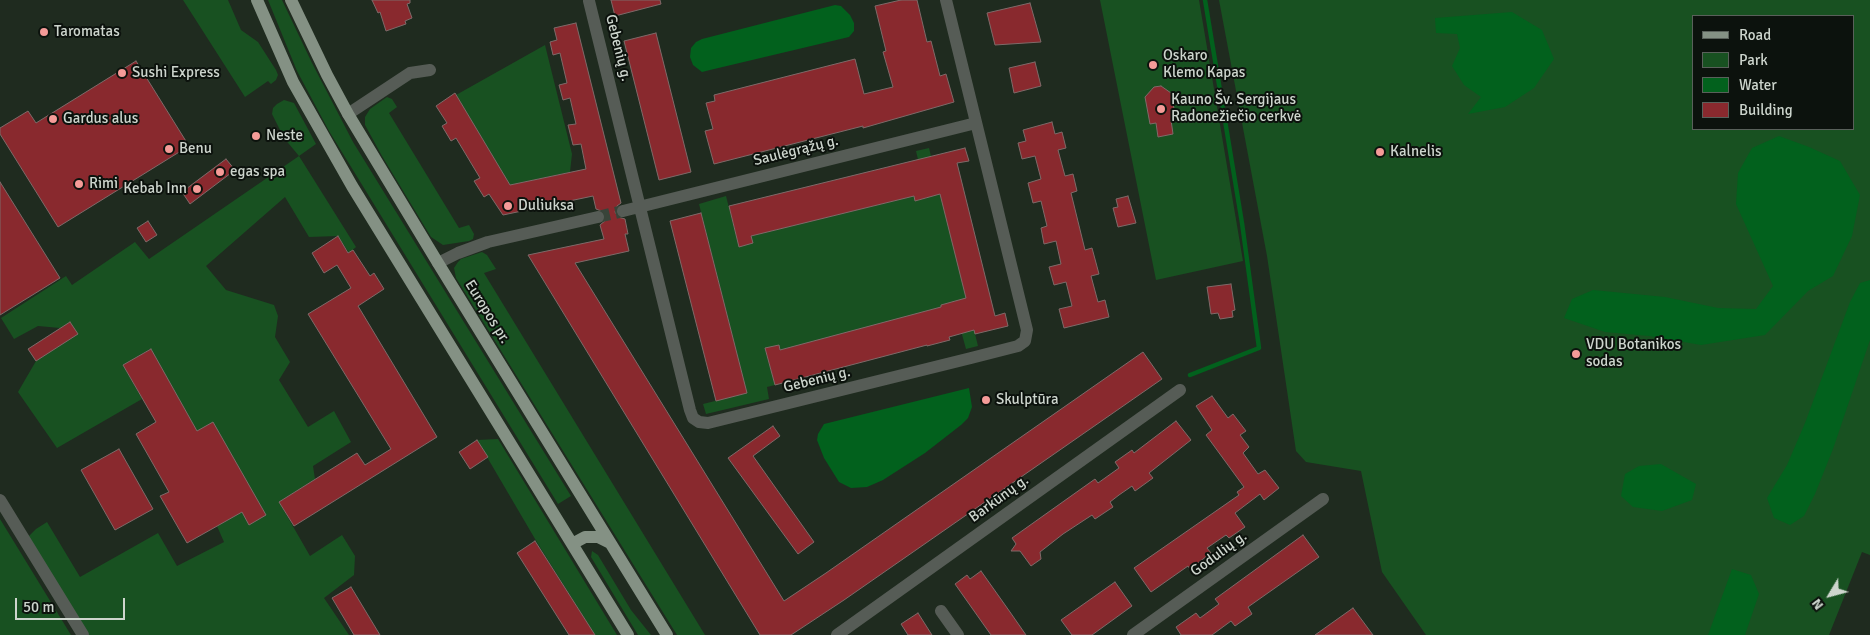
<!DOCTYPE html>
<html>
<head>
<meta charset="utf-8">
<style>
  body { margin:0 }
  #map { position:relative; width:1870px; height:635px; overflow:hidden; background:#1f2b1f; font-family:Signika,sans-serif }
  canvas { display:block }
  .legend { position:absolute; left:1692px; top:15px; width:162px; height:115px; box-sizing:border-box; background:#0c120d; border:1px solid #59605a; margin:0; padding:6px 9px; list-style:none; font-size:15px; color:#cdd5cd }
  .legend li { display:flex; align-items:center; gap:10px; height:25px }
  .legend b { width:25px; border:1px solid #59605a }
  .north { position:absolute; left:1805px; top:570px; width:50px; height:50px; -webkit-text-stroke:4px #0c120d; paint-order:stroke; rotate:233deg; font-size:14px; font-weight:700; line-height:20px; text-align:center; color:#cdd5cd }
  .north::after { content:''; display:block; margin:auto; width:18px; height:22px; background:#cdd5cd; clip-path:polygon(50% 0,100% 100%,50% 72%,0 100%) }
  .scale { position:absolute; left:15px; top:598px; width:110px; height:22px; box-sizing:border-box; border:2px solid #cdd5cd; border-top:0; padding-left:6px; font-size:15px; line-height:18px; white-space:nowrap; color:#cdd5cd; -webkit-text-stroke:4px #0c120d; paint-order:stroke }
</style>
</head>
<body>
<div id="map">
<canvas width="1870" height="635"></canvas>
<ul class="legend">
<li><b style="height:6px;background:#849184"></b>Road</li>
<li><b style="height:14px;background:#185121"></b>Park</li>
<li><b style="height:14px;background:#02611d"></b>Water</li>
<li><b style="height:14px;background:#89292e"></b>Building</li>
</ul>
<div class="north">N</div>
<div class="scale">50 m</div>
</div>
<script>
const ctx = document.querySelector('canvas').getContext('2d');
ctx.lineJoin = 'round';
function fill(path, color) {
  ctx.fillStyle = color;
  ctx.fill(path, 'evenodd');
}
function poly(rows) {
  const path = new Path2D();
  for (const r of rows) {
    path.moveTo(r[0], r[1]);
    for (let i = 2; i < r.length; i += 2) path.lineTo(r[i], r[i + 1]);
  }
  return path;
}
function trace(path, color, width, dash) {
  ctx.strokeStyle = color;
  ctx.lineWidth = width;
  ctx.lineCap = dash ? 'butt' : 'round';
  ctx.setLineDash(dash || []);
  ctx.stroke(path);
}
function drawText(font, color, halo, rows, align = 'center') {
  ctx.font = font + ' Signika,sans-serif';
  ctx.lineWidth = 4;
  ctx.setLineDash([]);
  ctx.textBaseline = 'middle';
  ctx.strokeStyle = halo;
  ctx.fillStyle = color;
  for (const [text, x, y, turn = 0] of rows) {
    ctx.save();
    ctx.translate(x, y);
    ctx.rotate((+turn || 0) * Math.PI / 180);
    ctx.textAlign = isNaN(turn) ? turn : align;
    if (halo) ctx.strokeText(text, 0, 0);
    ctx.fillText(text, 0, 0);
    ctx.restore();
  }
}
fill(poly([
  [183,0,228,0,241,30,258,42,276,70,278,75,276,80,271,84,268,81,245,97],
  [268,0,282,0,312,63,353,142,571,496,558,504,329,131,297,71],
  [1100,0,1199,0,1243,261,1156,280],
  [1219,0,1870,0,1870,555,1862,552,1829,635,1426,635,1382,572,1361,471,1306,462,1296,451,1267,256],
  [1694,16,1854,16,1854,129,1694,129],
  [545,45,572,154,570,172,510,185,456,95],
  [387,97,392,99,397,107,389,113,459,228,469,225,474,234,473,239,469,241,443,245,431,237,382,156,365,125,365,117,370,109],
  [284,100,294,103,316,144,299,156,356,247,349,253,338,236,309,237,285,197,206,266,226,290,274,305,278,316,275,337,290,362,279,380,308,427,334,411,351,442,313,466,315,479,279,502,310,556,342,535,355,556,354,575,324,598,349,635,89,635,28,537,36,529,47,522,80,577,158,533,177,566,224,542,217,526,242,512,250,524,266,515,197,431,150,349,123,365,142,399,57,448,18,392,36,361,77,334,60,328,38,326,14,339,1,318,66,276,72,285,135,242,149,259,299,156,284,138,272,114,273,108,277,104],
  [929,148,978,346,966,349,953,302,941,305,943,314,780,350,778,345,765,349,775,385,767,387,769,399,706,414,703,404,747,393,699,204,726,196,739,247,751,236,914,196,915,201,927,198,916,151],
  [482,252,487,255,496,269,484,273,705,635,677,635,456,278,454,268,458,262,461,259],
  [498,439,617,635,595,635,538,544,477,440],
  [0,519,71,635,0,635],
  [592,551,598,555,631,610,651,635,638,635,591,557]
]), '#185121');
fill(poly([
  [835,5,841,6,850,15,854,23,854,31,849,37,710,70,702,72,693,65,690,57,691,48,696,42,702,39],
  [1512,12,1542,30,1554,59,1534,88,1505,107,1468,114,1481,97,1464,85,1452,66,1460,48,1457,34,1436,33,1435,18],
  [1779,136,1809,147,1840,161,1860,195,1852,236,1833,276,1808,291,1765,335,1701,345,1649,336,1605,332,1564,318,1572,299,1593,290,1665,297,1718,308,1756,309,1773,286,1736,204,1738,173,1752,148],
  [1870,280,1870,340,1833,449,1815,494,1804,516,1790,525,1774,518,1767,498,1787,465,1805,423,1850,302,1860,283],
  [969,388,972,407,968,418,961,425,925,453,883,480,867,487,851,488,839,482,824,458,817,440,818,434,824,424],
  [1661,464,1696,484,1692,500,1662,511,1633,507,1621,496,1625,474,1639,466],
  [1732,569,1751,575,1759,594,1745,635,1708,635]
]), '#02611d');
trace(poly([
  [1190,375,1259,348,1242,223,1205,0]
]), '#02611d', 4.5);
const building = poly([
  [372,0,410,0,410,3,407,4,412,18,405,21,406,24,386,31,380,12,378,13,372,0],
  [611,0,660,0,661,4,615,16,611,0],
  [901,0,917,0,927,42,931,41,940,76,946,74,954,102,863,128,863,126,714,164,705,131,713,129,706,103,715,101,714,95,855,59,864,94,893,87,883,52,886,51,875,6,901,0],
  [1030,3,1041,42,995,45,987,13,1030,3],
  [576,23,621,203,617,206,615,212,618,217,625,219,628,234,625,234,629,251,575,263,784,601,826,573,1143,352,1162,379,844,600,791,635,760,635,528,255,604,239,600,225,606,220,604,212,596,209,593,196,503,215,489,194,484,197,474,181,480,178,456,138,451,141,442,126,447,123,436,106,455,93,510,185,586,169,581,144,573,145,568,125,576,124,570,98,563,100,559,85,567,83,560,53,553,55,550,42,557,40,554,28,576,23],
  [656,33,691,172,659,180,624,41,656,33],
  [136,61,189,146,58,227,0,134,0,128,28,111,36,123,136,61],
  [1035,62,1041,86,1014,93,1009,68,1035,62],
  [1161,86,1171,93,1176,119,1171,120,1173,134,1158,137,1156,123,1150,124,1145,97,1154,87,1161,86],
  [1052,122,1055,134,1062,132,1066,148,1058,150,1065,176,1073,174,1077,191,1071,193,1085,250,1092,248,1099,274,1091,276,1098,302,1105,300,1109,317,1064,328,1059,309,1072,306,1066,282,1054,285,1049,267,1061,264,1056,241,1044,244,1041,228,1047,226,1041,201,1033,203,1028,183,1041,179,1035,156,1022,159,1018,143,1026,141,1023,130,1052,122],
  [965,148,969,161,957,163,995,316,1005,313,1008,326,975,334,974,330,949,337,950,340,927,346,927,345,775,385,765,348,779,345,780,350,941,307,941,305,966,298,940,194,915,201,914,196,751,236,753,243,739,247,729,206,965,148],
  [226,159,235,170,190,204,182,192,226,159],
  [0,182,60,278,0,315,0,182],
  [1128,196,1136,223,1118,227,1113,208,1118,207,1116,199,1128,196],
  [701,213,747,393,716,401,670,221,701,213],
  [148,221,157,235,146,242,137,228,148,221],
  [338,236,348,253,353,250,370,276,374,273,384,289,358,306,437,437,294,526,279,502,357,453,365,465,391,449,308,314,351,288,337,265,324,273,312,253,338,236],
  [1231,284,1235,310,1232,311,1233,317,1220,319,1218,313,1211,314,1207,287,1231,284],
  [70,322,78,334,36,361,28,349,70,322],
  [151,349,197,431,213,422,266,515,249,525,242,512,187,543,160,496,169,492,136,434,156,422,123,365,151,349],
  [1212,396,1228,418,1233,414,1246,431,1240,435,1249,447,1243,453,1258,474,1265,470,1279,488,1264,500,1260,494,1235,513,1245,527,1229,538,1226,535,1207,548,1211,553,1190,569,1188,566,1151,592,1134,568,1239,495,1237,492,1244,487,1206,435,1212,430,1196,406,1212,396],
  [1176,421,1191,440,1149,473,1153,478,1135,491,1132,486,1119,495,1110,502,1113,507,1095,519,1092,515,1063,534,1040,552,1041,559,1031,566,1020,551,1011,551,1016,544,1012,538,1095,479,1098,483,1119,468,1115,462,1132,450,1134,453,1176,421],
  [773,426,780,436,753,456,814,542,798,554,728,458,773,426],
  [477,440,488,457,470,469,459,452,477,440],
  [119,449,153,509,115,530,81,470,119,449],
  [1303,535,1319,557,1248,607,1252,614,1235,626,1231,621,1212,635,1181,635,1176,627,1196,613,1200,618,1219,604,1215,599,1303,535],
  [535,541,595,635,569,635,517,553,535,541],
  [981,571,1010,612,1026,635,991,635,955,584,967,575,970,579,981,571],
  [1115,582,1132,606,1092,635,1072,635,1061,620,1115,582],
  [351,587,380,635,354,635,332,598,351,587],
  [1353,608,1373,635,1315,635,1353,608],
  [918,613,932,635,908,635,901,624,918,613]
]);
fill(building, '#89292e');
trace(building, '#7f6a69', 1);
trace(poly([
  [598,217,623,211]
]), '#394439', 12, [12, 6]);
trace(poly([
  [589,1,690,410,693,418,699,422,708,423,971,358,1018,346,1025,341,1027,330,946,0],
  [348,114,410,73,430,70],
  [623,211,976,123],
  [438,263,458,253,488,242,598,217],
  [0,500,83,635],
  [941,611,958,635],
  [837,635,1180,390],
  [1133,635,1323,499]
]), '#565c56', 12);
trace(poly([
  [257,0,293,82,352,186,628,635],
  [291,0,327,75,348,114,438,263,667,635],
  [572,544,585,537,598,537,610,543]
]), '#849184', 12);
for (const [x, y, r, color] of [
  [44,32,5,"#f59b98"],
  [1153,65,5,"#f59b98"],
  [122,73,5,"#f59b98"],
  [1161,109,5,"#f59b98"],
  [53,119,5,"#f59b98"],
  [256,136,5,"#f59b98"],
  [169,149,5,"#f59b98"],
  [1380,152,5,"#f59b98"],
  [220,172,5,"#f59b98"],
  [79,184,5,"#f59b98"],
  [197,189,5,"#f59b98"],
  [508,206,5,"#f59b98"],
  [1576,354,5,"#f59b98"],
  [986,400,5,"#f59b98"]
]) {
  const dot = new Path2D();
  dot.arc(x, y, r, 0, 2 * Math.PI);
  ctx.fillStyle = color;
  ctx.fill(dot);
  trace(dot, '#0c120d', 2);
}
drawText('15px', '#cdd5cd', '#0c120d', [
  ["Taromatas",54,32],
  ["Oskaro",1163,56],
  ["Klemo Kapas",1163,73],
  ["Sushi Express",132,73],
  ["Kauno Šv. Sergijaus",1171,100],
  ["Radonežiečio cerkvė",1171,117],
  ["Gardus alus",63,119],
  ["Neste",266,136],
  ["Benu",179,149],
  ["Kalnelis",1390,152],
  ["egas spa",230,172],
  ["Rimi",89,184],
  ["Kebab Inn",187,189,"right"],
  ["Duliuksa",518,206],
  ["VDU Botanikos",1586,345],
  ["sodas",1586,362],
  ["Skulptūra",996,400]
], 'left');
drawText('15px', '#cdd5cd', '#0c120d', [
  ["Gebenių g.",618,48,76],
  ["Saulėgrąžų g.",796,151,-14],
  ["Europos pr.",487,312,58],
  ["Gebenių g.",817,380,-14],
  ["Barkūnų g.",999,499,-36],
  ["Godulių g.",1219,554,-36]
]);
</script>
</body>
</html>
